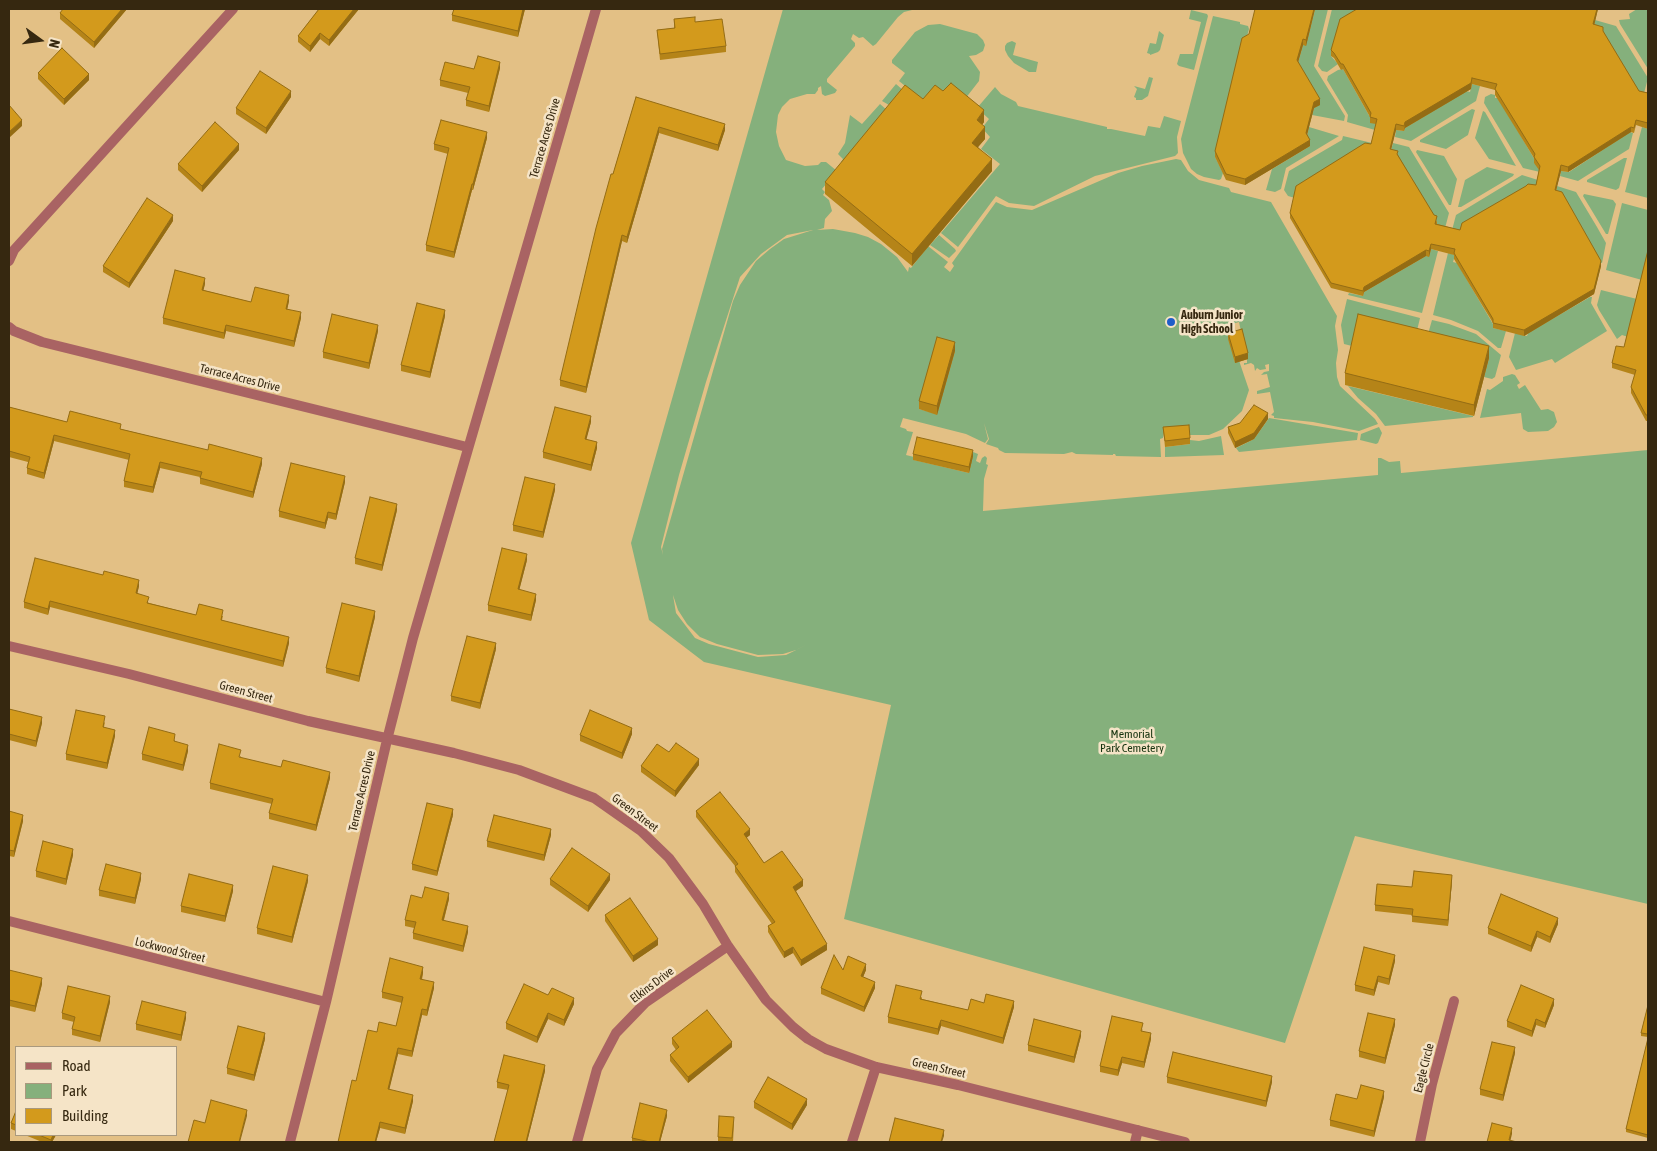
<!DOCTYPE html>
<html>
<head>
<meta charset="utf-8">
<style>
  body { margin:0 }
  #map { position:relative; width:1657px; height:1151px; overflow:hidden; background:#e3c085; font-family:"Asap Condensed",sans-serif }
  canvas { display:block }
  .frame { position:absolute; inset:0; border:10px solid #362810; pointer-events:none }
  .legend { position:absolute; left:15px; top:1046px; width:162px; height:90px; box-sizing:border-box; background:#f5e4c7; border:1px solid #a9997e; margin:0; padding:6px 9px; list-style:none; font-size:15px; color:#362810 }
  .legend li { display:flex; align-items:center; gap:10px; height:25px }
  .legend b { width:25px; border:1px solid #a9997e }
  .north { position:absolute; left:15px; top:15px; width:50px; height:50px; -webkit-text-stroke:4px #f5e4c7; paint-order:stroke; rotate:104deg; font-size:14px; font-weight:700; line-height:20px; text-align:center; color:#362810 }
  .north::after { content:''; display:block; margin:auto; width:18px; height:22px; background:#362810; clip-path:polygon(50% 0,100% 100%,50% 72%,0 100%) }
</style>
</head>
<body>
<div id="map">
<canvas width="1657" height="1151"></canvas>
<div class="frame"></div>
<ul class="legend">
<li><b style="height:6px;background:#a96363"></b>Road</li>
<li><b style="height:14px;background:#85b07c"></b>Park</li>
<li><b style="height:14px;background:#d39a1c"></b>Building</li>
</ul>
<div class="north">N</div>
</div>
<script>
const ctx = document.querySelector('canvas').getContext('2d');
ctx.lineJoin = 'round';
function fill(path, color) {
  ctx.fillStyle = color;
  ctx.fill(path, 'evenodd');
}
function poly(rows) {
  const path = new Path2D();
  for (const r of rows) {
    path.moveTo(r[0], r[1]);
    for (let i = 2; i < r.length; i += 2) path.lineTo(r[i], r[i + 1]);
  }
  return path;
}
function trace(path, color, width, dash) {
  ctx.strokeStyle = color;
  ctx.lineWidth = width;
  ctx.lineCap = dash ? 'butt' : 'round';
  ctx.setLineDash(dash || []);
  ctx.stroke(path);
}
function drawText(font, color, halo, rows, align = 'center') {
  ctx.font = font + ' "Asap Condensed",sans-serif';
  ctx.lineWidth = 5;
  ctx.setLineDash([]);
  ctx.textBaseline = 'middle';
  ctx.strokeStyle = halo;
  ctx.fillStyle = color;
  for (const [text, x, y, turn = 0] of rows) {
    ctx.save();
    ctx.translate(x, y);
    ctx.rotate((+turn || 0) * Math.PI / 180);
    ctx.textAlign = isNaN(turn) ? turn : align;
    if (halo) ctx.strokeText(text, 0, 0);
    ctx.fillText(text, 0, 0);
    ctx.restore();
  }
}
fill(poly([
  [783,9,916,9,904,12,898,17,876,44,873,46,863,37,859,38,853,34,851,39,855,43,855,46,827,79,827,82,837,90,835,93,825,96,822,94,821,86,818,88,818,90,815,94,807,94,790,99,782,107,778,115,776,132,779,146,786,160,805,166,818,165,821,162,826,162,837,171,822,189,825,192,823,195,829,200,832,211,825,219,824,228,817,230,833,229,855,233,868,237,881,244,897,257,908,272,909,267,911,268,928,246,948,262,944,267,950,272,954,266,952,263,996,202,1007,207,1032,210,1118,173,1142,166,1176,159,1181,160,1188,171,1199,180,1229,188,1231,192,1271,202,1337,316,1335,326,1338,350,1336,363,1337,377,1340,386,1375,419,1378,424,1359,431,1313,422,1274,418,1274,416,1271,415,1274,412,1270,392,1257,394,1257,391,1270,387,1267,374,1261,375,1264,372,1269,371,1269,364,1265,365,1266,369,1260,370,1257,368,1255,371,1254,365,1251,363,1244,365,1244,363,1247,363,1247,360,1239,322,1232,324,1234,333,1230,334,1249,390,1242,411,1223,429,1209,435,1189,435,1164,433,1163,438,1160,439,1161,457,1116,456,1115,454,1113,454,1113,455,1076,454,1072,452,1064,454,1005,453,999,450,998,448,986,444,989,439,984,423,988,439,985,443,966,434,903,418,900,427,906,429,907,431,913,432,906,455,914,457,914,460,969,473,973,452,978,454,976,461,980,463,982,458,985,456,987,458,986,464,988,465,984,479,983,511,1378,475,1378,458,1381,458,1389,462,1400,461,1401,473,1648,450,1648,904,1355,836,1285,1043,844,919,891,705,704,662,649,620,631,543],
  [813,230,784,239,770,249,756,261,740,285,733,301,662,549,663,555,661,547,679,475,706,382,740,277,761,254,787,235],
  [955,351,937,414,919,409],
  [673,595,678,610,687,624,700,637,717,644,758,655,783,654,796,650,819,638,798,649,786,655,758,657,709,644,695,638,676,613],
  [1315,9,1328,9,1314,66,1345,116,1344,121,1312,115,1314,108,1297,66,1303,45,1306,45],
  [1332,9,1366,9,1331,56,1338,64,1327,72,1322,71,1318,66],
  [1637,9,1648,9,1648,69,1620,24,1619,20,1630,19,1629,14],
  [1191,10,1207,14,1208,16,1194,70,1179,66,1177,64,1180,54,1193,54,1201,22,1189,19],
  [1213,16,1240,22,1240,24,1248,26,1249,29,1215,157,1223,173,1221,179,1219,180,1204,177,1197,174,1191,169,1183,153,1181,139],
  [1595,20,1616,26,1648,78,1643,97,1593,30],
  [940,24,977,34,983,40,985,45,983,51,976,55,969,56,980,72,979,81,965,99,921,99,899,81,905,73,892,63,892,60,915,32,928,25],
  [1159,31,1164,35,1160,50,1158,52,1150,55,1150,54,1147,53,1150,43,1156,44],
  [1012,41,1016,43,1013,55,1038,62,1036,72,1029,72,1014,63,1008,56,1005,50,1005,46,1007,43],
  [1343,69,1371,119,1377,124,1375,130,1347,122,1348,115,1327,80,1328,76,1338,70],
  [1149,77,1153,78,1148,96,1142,100,1136,100,1136,98,1134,97,1137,89,1134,86,1145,89],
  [896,84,904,91,889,105,882,101],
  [1472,84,1480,86,1476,101,1411,141,1395,137,1396,130,1404,131,1405,128,1466,91,1470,92],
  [995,87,1001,94,1016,102,1018,106,1107,127,1107,129,1111,129,1145,136,1148,126,1160,128,1164,116,1181,121,1177,137,1178,153,1175,156,1095,176,1034,206,1009,203,996,196,958,247,941,233,1000,164,981,149,990,137,982,128,989,119,977,108],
  [1491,94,1495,95,1495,98,1498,98,1535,160,1534,163,1542,166,1540,172,1523,168,1484,103,1485,97],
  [880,104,888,111,843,164,841,162,843,159,838,154,845,143,850,115,862,124],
  [1472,109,1475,110,1468,135,1446,149,1420,142,1420,140],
  [1483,111,1485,112,1516,166,1489,159,1475,138],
  [1309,127,1339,136,1286,168,1281,189,1275,192,1266,190,1272,169,1310,146,1306,139],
  [1642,127,1648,129,1648,198,1625,192],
  [1630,132,1633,133,1629,149,1578,181,1560,176,1561,171,1569,172],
  [1343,136,1372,143,1371,150,1295,198,1288,196,1284,190,1289,171,1342,140],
  [1393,143,1409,147,1449,213,1444,232,1435,230,1390,154],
  [1417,150,1444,156,1457,179,1451,205,1449,205,1416,152],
  [1624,158,1627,158,1619,188,1616,190,1587,182,1587,180],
  [1487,167,1514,174,1513,176,1461,207,1458,207,1465,180],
  [1522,175,1538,180,1536,191,1460,235,1451,234,1456,215],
  [1557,186,1576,192,1597,227,1606,243,1602,263,1599,262,1555,195],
  [1584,194,1613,200,1616,204,1608,234,1606,234,1583,196],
  [1622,203,1648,210,1648,254,1642,280,1606,270],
  [939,235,955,249,956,251,949,258,930,245],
  [1431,249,1438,251,1422,313,1348,295,1349,293,1363,296,1364,292,1426,256,1429,256],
  [1448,253,1455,255,1453,262,1457,263,1493,324,1493,328,1506,331,1501,348,1498,348,1478,331,1451,320,1433,315],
  [1601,290,1637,299,1628,337,1622,335,1617,339,1599,310,1597,305],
  [1590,297,1592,297,1591,303,1607,331,1555,363,1552,359,1516,370,1509,357,1515,333,1527,336,1528,333],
  [1347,299,1420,318,1415,339,1352,346,1344,344,1341,325],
  [1432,320,1449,324,1476,334,1501,355,1495,377,1492,379,1484,377,1489,358,1426,341],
  [1512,374,1515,375,1520,383,1517,385,1519,389,1525,385,1541,410,1548,409,1554,412,1557,422,1554,427,1548,431,1528,432,1523,429,1521,413,1480,418,1487,389,1490,390,1503,381,1503,377],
  [1348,386,1473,416,1473,417,1385,426,1376,414,1358,398],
  [1269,418,1358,433,1357,440,1239,452,1236,448,1254,439],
  [1379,427,1382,433,1378,443,1376,444,1360,440,1361,434],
  [1221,436,1224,455,1165,457,1165,447,1190,444,1190,440,1199,441]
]), '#85b07c');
trace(poly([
  [9,261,14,250,233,9],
  [9,327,14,331,42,342,467,447],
  [9,646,129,674,308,721,454,753,519,770,594,798,641,831,669,858,703,904,728,946,766,1000,793,1027,808,1039,826,1049,876,1067,958,1085,1185,1142],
  [9,921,326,1002],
  [290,1142,326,1002,387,740,413,638,596,9],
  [577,1142,597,1069,616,1033,645,1003,728,946],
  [852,1142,876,1067],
  [1135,1142,1138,1130],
  [1420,1142,1432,1084,1454,1001]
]), '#a96363', 10);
fill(poly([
  [127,9,94,48,60,19,60,13],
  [319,9,359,9,329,46,320,39,310,52,298,42,298,36],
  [525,9,518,37,452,21,452,15],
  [1315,9,1306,46,1303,45,1298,62,1320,105,1314,108,1307,134,1310,146,1245,185,1226,180,1215,157,1215,151],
  [1357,9,1598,9,1594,25,1603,32,1639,91,1648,93,1648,129,1636,125,1634,133,1631,132,1568,172,1561,171,1556,190,1601,266,1594,294,1524,336,1493,328,1493,323,1454,259,1454,255,1431,249,1429,257,1426,256,1364,292,1363,296,1331,288,1290,218,1290,213,1371,144,1376,124,1370,123,1370,117,1343,69,1341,70,1334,58,1331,56,1331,50],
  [1472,84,1495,90,1495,95,1534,158,1534,163,1539,170,1536,185,1460,230,1437,224,1437,222,1398,155,1391,149,1396,130,1404,131,1405,128,1471,89],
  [674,19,695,22,726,46,726,52,660,60,657,30,674,28],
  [500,68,489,112,466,106,466,100,468,93,440,86,440,80,474,69],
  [38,73,89,80,64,105,38,79],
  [291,97,266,134,236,114,236,108],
  [636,97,725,130,718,151,659,133,627,243,622,241,586,393,560,386,560,380,613,174],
  [923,99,984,122,982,125,985,139,978,147,992,171,912,266,825,194,825,182],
  [487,138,473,190,472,190,454,258,426,251,426,245,448,154,434,150,434,144],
  [239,150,202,192,178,170,178,164],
  [173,221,129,288,103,272,103,266],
  [1648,250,1648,421,1646,421,1631,393,1631,387,1635,375,1612,368,1612,363,1624,347],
  [205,284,203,290,251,302,289,301,287,309,301,318,294,347,226,331,224,339,163,324,163,318],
  [445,316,430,378,401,371,401,365],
  [378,331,369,369,323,358,323,352],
  [1228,333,1248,359,1235,363,1228,339],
  [955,351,937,415,919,409,919,401],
  [1489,358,1474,416,1345,385,1345,373],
  [9,407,67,422,121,429,262,464,253,498,200,484,200,477,160,468,153,493,124,487,124,481,129,460,54,441,44,479,27,474,27,468,28,462,9,457],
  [1268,419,1254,439,1235,448,1228,433,1228,427],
  [591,422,586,439,597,448,591,471,543,458,543,452],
  [1163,427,1190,438,1190,444,1165,447],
  [913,454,973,456,969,473,913,460],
  [345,482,336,520,328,518,325,529,279,517,279,511],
  [555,490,543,538,513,531,513,525],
  [397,510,382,571,355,564,355,558],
  [527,560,519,590,536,600,531,621,488,611,488,605],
  [139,586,137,594,149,603,196,615,223,616,222,620,289,643,283,667,50,607,48,615,24,608,24,602],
  [375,617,359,682,326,673,326,668],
  [496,649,480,709,451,701,451,696],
  [9,709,42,723,36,747,9,740],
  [105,722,104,727,115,736,107,769,66,760,66,754],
  [632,734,622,759,580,741,580,735],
  [175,740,175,742,188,751,183,771,142,760,142,754],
  [669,752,699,765,675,797,641,772,641,766],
  [241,756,241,758,330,778,316,831,269,819,269,813,272,804,210,789,210,783],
  [9,811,23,821,14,857,9,856],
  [696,811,750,835,746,838,764,863,803,886,796,891,827,950,801,966,793,953,784,958,768,932,768,926,772,924,735,872,735,866,696,817],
  [453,815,437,876,412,870,412,864],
  [551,835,544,861,487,847,487,841],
  [73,855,66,885,36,877,36,871],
  [141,879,135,904,99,896,99,890],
  [550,879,610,880,588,912,550,885],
  [308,881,292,943,257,934,257,928],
  [1452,881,1448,926,1412,922,1412,915,1375,911,1375,905],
  [233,891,225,922,181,912,181,906],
  [422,898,449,899,444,920,468,932,463,952,413,939,413,933,414,928,405,926,405,920],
  [605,915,658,945,633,962,605,921],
  [1558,924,1550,943,1537,937,1531,952,1488,934,1488,928],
  [1395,961,1389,985,1378,982,1374,996,1355,991,1355,985],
  [9,970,42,984,35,1012,9,1006],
  [843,970,866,970,863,977,875,988,864,1012,821,994,821,988],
  [423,973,422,980,434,988,427,1016,422,1015,412,1057,398,1054,389,1089,413,1101,405,1134,380,1128,376,1142,338,1142,356,1081,377,1032,396,1026,402,1003,382,998,382,992],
  [548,995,574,1004,564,1026,548,1019,537,1043,506,1029,506,1023],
  [922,997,922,999,968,1010,984,1003,1014,1007,1003,1044,941,1026,938,1035,888,1023,888,1017],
  [110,1002,100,1042,72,1035,72,1029,74,1022,62,1019,62,1013],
  [1554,1005,1545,1028,1536,1025,1532,1037,1507,1027,1507,1021],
  [1648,1005,1648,1037,1641,1036,1641,1033],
  [186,1018,181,1041,136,1030,136,1024],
  [1395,1025,1385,1064,1359,1057,1359,1051],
  [1143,1029,1142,1031,1151,1039,1144,1068,1122,1063,1118,1076,1100,1072,1100,1066],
  [1081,1036,1074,1063,1028,1051,1028,1045],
  [672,1038,732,1047,688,1083,670,1061,670,1055,676,1050,672,1044],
  [1648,1038,1648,1138,1626,1132,1626,1129],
  [265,1039,254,1081,227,1074,227,1068],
  [1515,1053,1503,1101,1480,1095,1480,1089],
  [545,1071,527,1142,494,1142,508,1090,497,1088,497,1082],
  [1167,1077,1272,1082,1266,1107,1167,1083],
  [1384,1097,1374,1137,1330,1126,1330,1120],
  [754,1102,807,1105,792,1130,754,1108],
  [16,1111,16,1131,11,1129,11,1123],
  [667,1116,660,1142,632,1142,632,1138],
  [734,1123,733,1142,718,1142,718,1137],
  [25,1135,56,1135,52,1142,42,1142]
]), '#b58418');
fill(poly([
  [122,9,127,9,94,48,94,42],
  [354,9,359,9,329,46,329,40],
  [523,9,525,9,518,37,518,31],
  [1314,9,1315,9,1306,46,1306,40],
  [1597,9,1598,9,1593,30,1593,24],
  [320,33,320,39,310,52,310,46],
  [1303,39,1303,45,1297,66,1297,60],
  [500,62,500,68,489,112,489,106],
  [89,74,89,80,64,105,64,99],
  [1472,78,1471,89,1405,128,1404,131,1405,122],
  [291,91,291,97,266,134,266,128],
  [1320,99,1320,105,1314,108,1306,139,1306,133,1314,102],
  [984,110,984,122,977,132,977,120],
  [22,120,22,126,9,138,9,132],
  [725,124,725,130,718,151,718,145],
  [1396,124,1396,130,1390,154,1390,149],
  [659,127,659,133,627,243,627,237],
  [985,127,985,139,972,154,972,143],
  [1631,127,1631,132,1568,172,1568,167],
  [487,132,487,138,473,190,473,184],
  [1310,140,1310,146,1245,185,1245,179],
  [239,144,239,150,202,192,202,186],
  [992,159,992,171,912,266,912,254],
  [1561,165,1561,171,1555,195,1555,190],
  [472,184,472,190,454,258,454,252],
  [173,215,173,221,129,288,129,283],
  [622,235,622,241,586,393,586,387],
  [1431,244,1431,249,1429,257,1429,251],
  [1426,250,1426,256,1364,292,1363,296,1364,287],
  [1601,261,1601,266,1594,294,1524,336,1524,330],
  [205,278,205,284,202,296,202,290],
  [289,295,289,301,286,315,286,309],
  [445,310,445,316,430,378,430,372],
  [301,312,301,318,294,347,294,341],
  [226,325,226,331,224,339,224,333],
  [378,325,378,331,369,369,369,363],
  [955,342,955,351,937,415,937,406],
  [1489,346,1489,358,1474,416,1474,405],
  [1248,353,1248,359,1235,363,1235,357],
  [1268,413,1268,419,1254,439,1235,448,1235,442],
  [591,416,591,422,585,445,585,439],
  [54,435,54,441,44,479,44,473],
  [597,442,597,448,591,471,591,465],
  [973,450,973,456,969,473,969,467],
  [262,458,262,464,253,498,253,492],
  [160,462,160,468,153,493,153,487],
  [345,476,345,482,336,520,336,514],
  [555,484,555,490,543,538,543,532],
  [397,504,397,510,382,571,382,565],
  [328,512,328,518,325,529,325,523],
  [527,554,527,560,518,595,518,589],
  [139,580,139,586,136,599,136,593],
  [536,594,536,600,531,621,531,615],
  [50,601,50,607,48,615,48,609],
  [375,611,375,617,359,682,359,676],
  [289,637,289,643,283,667,283,661],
  [496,643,496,649,480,709,480,703],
  [42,717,42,723,36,747,36,741],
  [632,728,632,734,622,759,622,753],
  [115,730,115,736,107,769,107,763],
  [188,745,188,751,183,771,183,765],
  [699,759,699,765,675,797,675,791],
  [330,772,330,778,316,831,316,825],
  [453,809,453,815,437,876,437,871],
  [23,815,23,821,14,857,14,851],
  [551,829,551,835,544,861,544,855],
  [750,829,750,835,744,840,744,834],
  [73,849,73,855,66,885,66,879],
  [141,873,141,879,135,904,135,898],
  [610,874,610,880,588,912,588,906],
  [308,875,308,881,292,943,292,937],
  [1452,875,1452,881,1448,926,1448,920],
  [803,880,803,886,793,893,793,887],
  [233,885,233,891,225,922,225,916],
  [449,893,449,899,442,926,442,920],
  [1558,918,1558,924,1550,943,1550,937],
  [468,926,468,932,463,952,463,946],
  [1537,931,1537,937,1531,952,1531,946],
  [658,939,658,945,633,962,633,956],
  [827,944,827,950,801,966,801,960],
  [793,947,793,953,784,958,784,952],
  [1395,955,1395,961,1389,985,1389,979],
  [866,964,866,970,861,982,861,976],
  [423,967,423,973,420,985,420,979],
  [1378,976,1378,982,1374,996,1374,990],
  [42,978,42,984,35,1012,35,1006],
  [434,982,434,988,427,1016,427,1010],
  [875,982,875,988,864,1012,864,1007],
  [110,996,110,1002,100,1042,100,1036],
  [574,998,574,1004,564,1026,564,1020],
  [1554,999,1554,1005,1545,1028,1545,1023],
  [1014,1001,1014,1007,1003,1044,1003,1038],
  [422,1009,422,1015,412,1057,412,1051],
  [186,1012,186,1018,181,1041,181,1035],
  [548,1013,548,1019,537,1043,537,1037],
  [1395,1019,1395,1025,1385,1064,1385,1058],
  [1536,1019,1536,1025,1532,1037,1532,1031],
  [941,1020,941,1026,938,1035,938,1029],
  [1081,1031,1081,1036,1074,1063,1074,1057],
  [265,1033,265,1039,254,1081,254,1075],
  [1151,1033,1151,1039,1144,1068,1144,1062],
  [732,1042,732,1047,688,1083,688,1077],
  [1515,1047,1515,1053,1503,1101,1503,1095],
  [398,1048,398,1054,388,1095,388,1089],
  [1122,1057,1122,1063,1118,1076,1118,1070],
  [545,1065,545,1071,527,1142,526,1142],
  [1272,1076,1272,1082,1266,1107,1266,1101],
  [1384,1091,1384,1097,1374,1137,1374,1131],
  [413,1095,413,1101,405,1134,405,1128],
  [807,1099,807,1105,792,1130,792,1124],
  [247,1110,247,1116,240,1142,239,1142],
  [667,1110,667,1116,660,1142,659,1142],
  [380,1122,380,1128,376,1142,375,1142],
  [1512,1128,1512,1134,1510,1142,1509,1140],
  [944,1130,944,1136,942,1142,941,1142],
  [53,1135,56,1135,52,1142,51,1142,51,1140]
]), '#946c14');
const building = poly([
  [63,9,122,9,94,42,60,13,63,9],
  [319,9,354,9,329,40,320,33,310,46,298,36,319,9],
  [454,9,523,9,518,31,452,15,454,9],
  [1255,9,1314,9,1306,40,1303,39,1297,60,1320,99,1314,102,1306,133,1310,140,1245,179,1226,174,1215,151,1242,38,1249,34,1255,9],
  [1357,9,1597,9,1593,24,1603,27,1603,31,1639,91,1648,93,1648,123,1636,120,1634,128,1631,127,1568,167,1561,165,1555,190,1562,192,1601,261,1594,289,1524,330,1493,323,1493,319,1454,253,1455,249,1431,244,1429,251,1426,250,1364,287,1363,291,1331,283,1290,213,1296,186,1365,143,1371,144,1377,119,1370,117,1371,113,1343,64,1341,64,1334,53,1331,50,1340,19,1357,9],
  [1472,78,1497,84,1495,89,1535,154,1534,157,1540,166,1536,185,1528,184,1526,186,1462,223,1460,230,1435,224,1437,216,1434,215,1397,154,1398,151,1390,149,1396,124,1404,126,1405,122,1471,83,1472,78],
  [695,17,695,22,722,19,726,46,660,54,657,30,675,28,674,19,695,17],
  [62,48,89,74,64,99,38,73,62,48],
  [478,56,500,62,489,106,466,100,470,87,440,80,445,62,474,69,478,56],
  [260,71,291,91,266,128,236,108,260,71],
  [951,83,984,110,977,120,985,127,972,143,992,159,912,254,825,182,905,85,923,99,935,85,943,91,951,83],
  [636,97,725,124,718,145,659,127,627,237,622,235,586,387,560,380,596,228,611,174,613,174,636,97],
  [9,105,22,120,9,132,9,105],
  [441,120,487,132,473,184,472,184,454,252,426,245,449,148,434,144,441,120],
  [215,122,239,144,202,186,178,164,215,122],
  [147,198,173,215,129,283,103,266,147,198],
  [1648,250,1648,415,1646,415,1631,387,1636,370,1612,363,1616,346,1624,347,1648,250],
  [175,270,205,278,202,290,251,302,255,287,289,295,286,309,301,312,294,341,226,325,224,333,163,318,175,270],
  [417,303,445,310,430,372,401,365,417,303],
  [332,314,378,325,369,363,323,352,332,314],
  [1358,314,1489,346,1474,405,1345,373,1358,314],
  [1242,329,1248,353,1235,357,1228,333,1242,329],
  [937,337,955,342,937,406,919,401,937,337],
  [1254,405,1268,413,1254,433,1235,442,1228,427,1240,423,1254,405],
  [9,407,67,422,70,411,121,424,120,429,208,450,209,444,262,458,253,492,200,478,202,472,160,462,153,487,124,481,130,454,54,435,44,473,27,468,30,457,9,451,9,407],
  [555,407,591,416,585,439,597,442,591,465,543,452,555,407],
  [1189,425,1190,438,1165,441,1163,427,1189,425],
  [917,437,973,450,969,467,913,454,917,437],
  [291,463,345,476,336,514,328,512,325,523,279,511,291,463],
  [525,477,555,484,543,532,513,525,525,477],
  [370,497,397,504,382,565,355,558,370,497],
  [502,548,527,554,518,589,536,594,531,615,488,605,502,548],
  [35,558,103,575,104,571,139,580,136,593,149,597,147,603,196,615,199,604,223,610,221,620,289,637,283,661,50,601,48,609,24,602,35,558],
  [342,603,375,611,359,676,326,668,342,603],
  [467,636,496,643,480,703,451,696,467,636],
  [9,709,42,717,36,741,9,734,9,709],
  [76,710,105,716,103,727,115,730,107,763,66,754,76,710],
  [590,710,632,728,622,753,580,735,590,710],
  [149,727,175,734,174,741,188,745,183,765,142,754,149,727],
  [676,743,699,759,675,791,641,766,657,744,669,752,676,743],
  [219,744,241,750,239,757,281,767,283,760,330,772,316,825,269,813,273,799,210,783,219,744],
  [720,792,750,829,744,834,764,863,782,851,803,880,793,887,827,944,801,960,793,947,784,952,768,926,775,922,735,866,738,864,696,811,720,792],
  [427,803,453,809,437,871,412,864,427,803],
  [9,811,23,815,14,851,9,850,9,811],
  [494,815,551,829,544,855,487,841,494,815],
  [43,841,73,849,66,879,36,871,43,841],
  [572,848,610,874,588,906,550,879,572,848],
  [106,864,141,873,135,898,99,890,106,864],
  [273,866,308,875,292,937,257,928,273,866],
  [1414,871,1452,875,1448,920,1412,916,1413,909,1375,905,1377,884,1412,887,1414,871],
  [189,874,233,885,225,916,181,906,189,874],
  [425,887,449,893,442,920,468,926,463,946,413,933,416,922,405,920,411,895,422,898,425,887],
  [1501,894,1558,918,1550,937,1537,931,1531,946,1488,928,1501,894],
  [630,898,658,939,633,956,605,915,630,898],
  [1364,947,1395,955,1389,979,1378,976,1374,990,1355,985,1364,947],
  [834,955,843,970,848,956,866,964,861,976,875,982,864,1007,821,988,834,955],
  [390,958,423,967,420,979,434,982,427,1010,422,1009,412,1051,398,1048,388,1089,413,1095,405,1128,380,1122,375,1142,338,1142,352,1080,356,1081,368,1030,377,1032,379,1022,396,1026,403,997,382,992,390,958],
  [9,970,42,978,35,1006,9,1000,9,970],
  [524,984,548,995,552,988,574,998,564,1020,548,1013,537,1037,506,1023,524,984],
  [896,985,922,991,920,999,968,1010,971,999,984,1003,986,994,1014,1001,1003,1038,941,1020,938,1029,888,1017,896,985],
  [1521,985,1554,999,1545,1023,1536,1019,1532,1031,1507,1021,1521,985],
  [68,986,110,996,100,1036,72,1029,75,1017,62,1013,68,986],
  [142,1001,186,1012,181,1035,136,1024,142,1001],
  [1648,1005,1648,1034,1641,1033,1648,1005],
  [707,1010,732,1042,688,1077,670,1055,679,1047,672,1038,707,1010],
  [1368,1013,1395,1019,1385,1058,1359,1051,1368,1013],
  [1112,1016,1143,1023,1141,1031,1151,1033,1144,1062,1122,1057,1118,1070,1100,1066,1112,1016],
  [1034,1019,1081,1031,1074,1057,1028,1045,1034,1019],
  [238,1026,265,1033,254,1075,227,1068,238,1026],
  [1648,1038,1648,1135,1626,1129,1648,1038],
  [1492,1042,1515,1047,1503,1095,1480,1089,1492,1042],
  [1173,1052,1272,1076,1266,1101,1167,1077,1173,1052],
  [504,1055,545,1065,526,1142,494,1142,509,1085,497,1082,504,1055],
  [768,1077,807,1099,792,1124,754,1102,768,1077],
  [1361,1085,1384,1091,1374,1131,1330,1120,1336,1094,1357,1099,1361,1085],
  [211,1100,247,1110,239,1142,188,1142,194,1120,205,1123,211,1100],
  [640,1103,667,1110,659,1142,650,1142,632,1138,640,1103],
  [16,1111,16,1125,11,1123,16,1111],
  [719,1116,734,1117,732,1138,718,1137,719,1116],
  [895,1118,944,1130,941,1142,889,1142,895,1118],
  [1492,1123,1512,1128,1509,1140,1517,1142,1487,1142,1492,1123],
  [39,1135,53,1135,51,1140,39,1135]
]);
fill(building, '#d39a1c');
trace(building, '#946c14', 1);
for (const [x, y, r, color] of [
  [1171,322,5,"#1f5eca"]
]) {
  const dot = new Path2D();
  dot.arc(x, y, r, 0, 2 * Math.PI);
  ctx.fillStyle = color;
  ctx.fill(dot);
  trace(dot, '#f5e4c7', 2);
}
drawText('12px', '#362810', '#f5e4c7', [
  ["Terrace Acres Drive",545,138,-74],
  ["Terrace Acres Drive",240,378,14],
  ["Green Street",246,692,15],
  ["Terrace Acres Drive",362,791,-77],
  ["Green Street",635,813,37],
  ["Lockwood Street",170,950,14],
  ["Elkins Drive",652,985,-37],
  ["Green Street",939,1068,13],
  ["Eagle Circle",1424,1068,-76]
]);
drawText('bold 12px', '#362810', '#f5e4c7', [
  ["Auburn Junior",1181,315],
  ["High School",1181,329]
], 'left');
drawText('12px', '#14320e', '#f5e4c7', [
  ["Memorial",1132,734],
  ["Park Cemetery",1132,748]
]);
</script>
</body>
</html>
